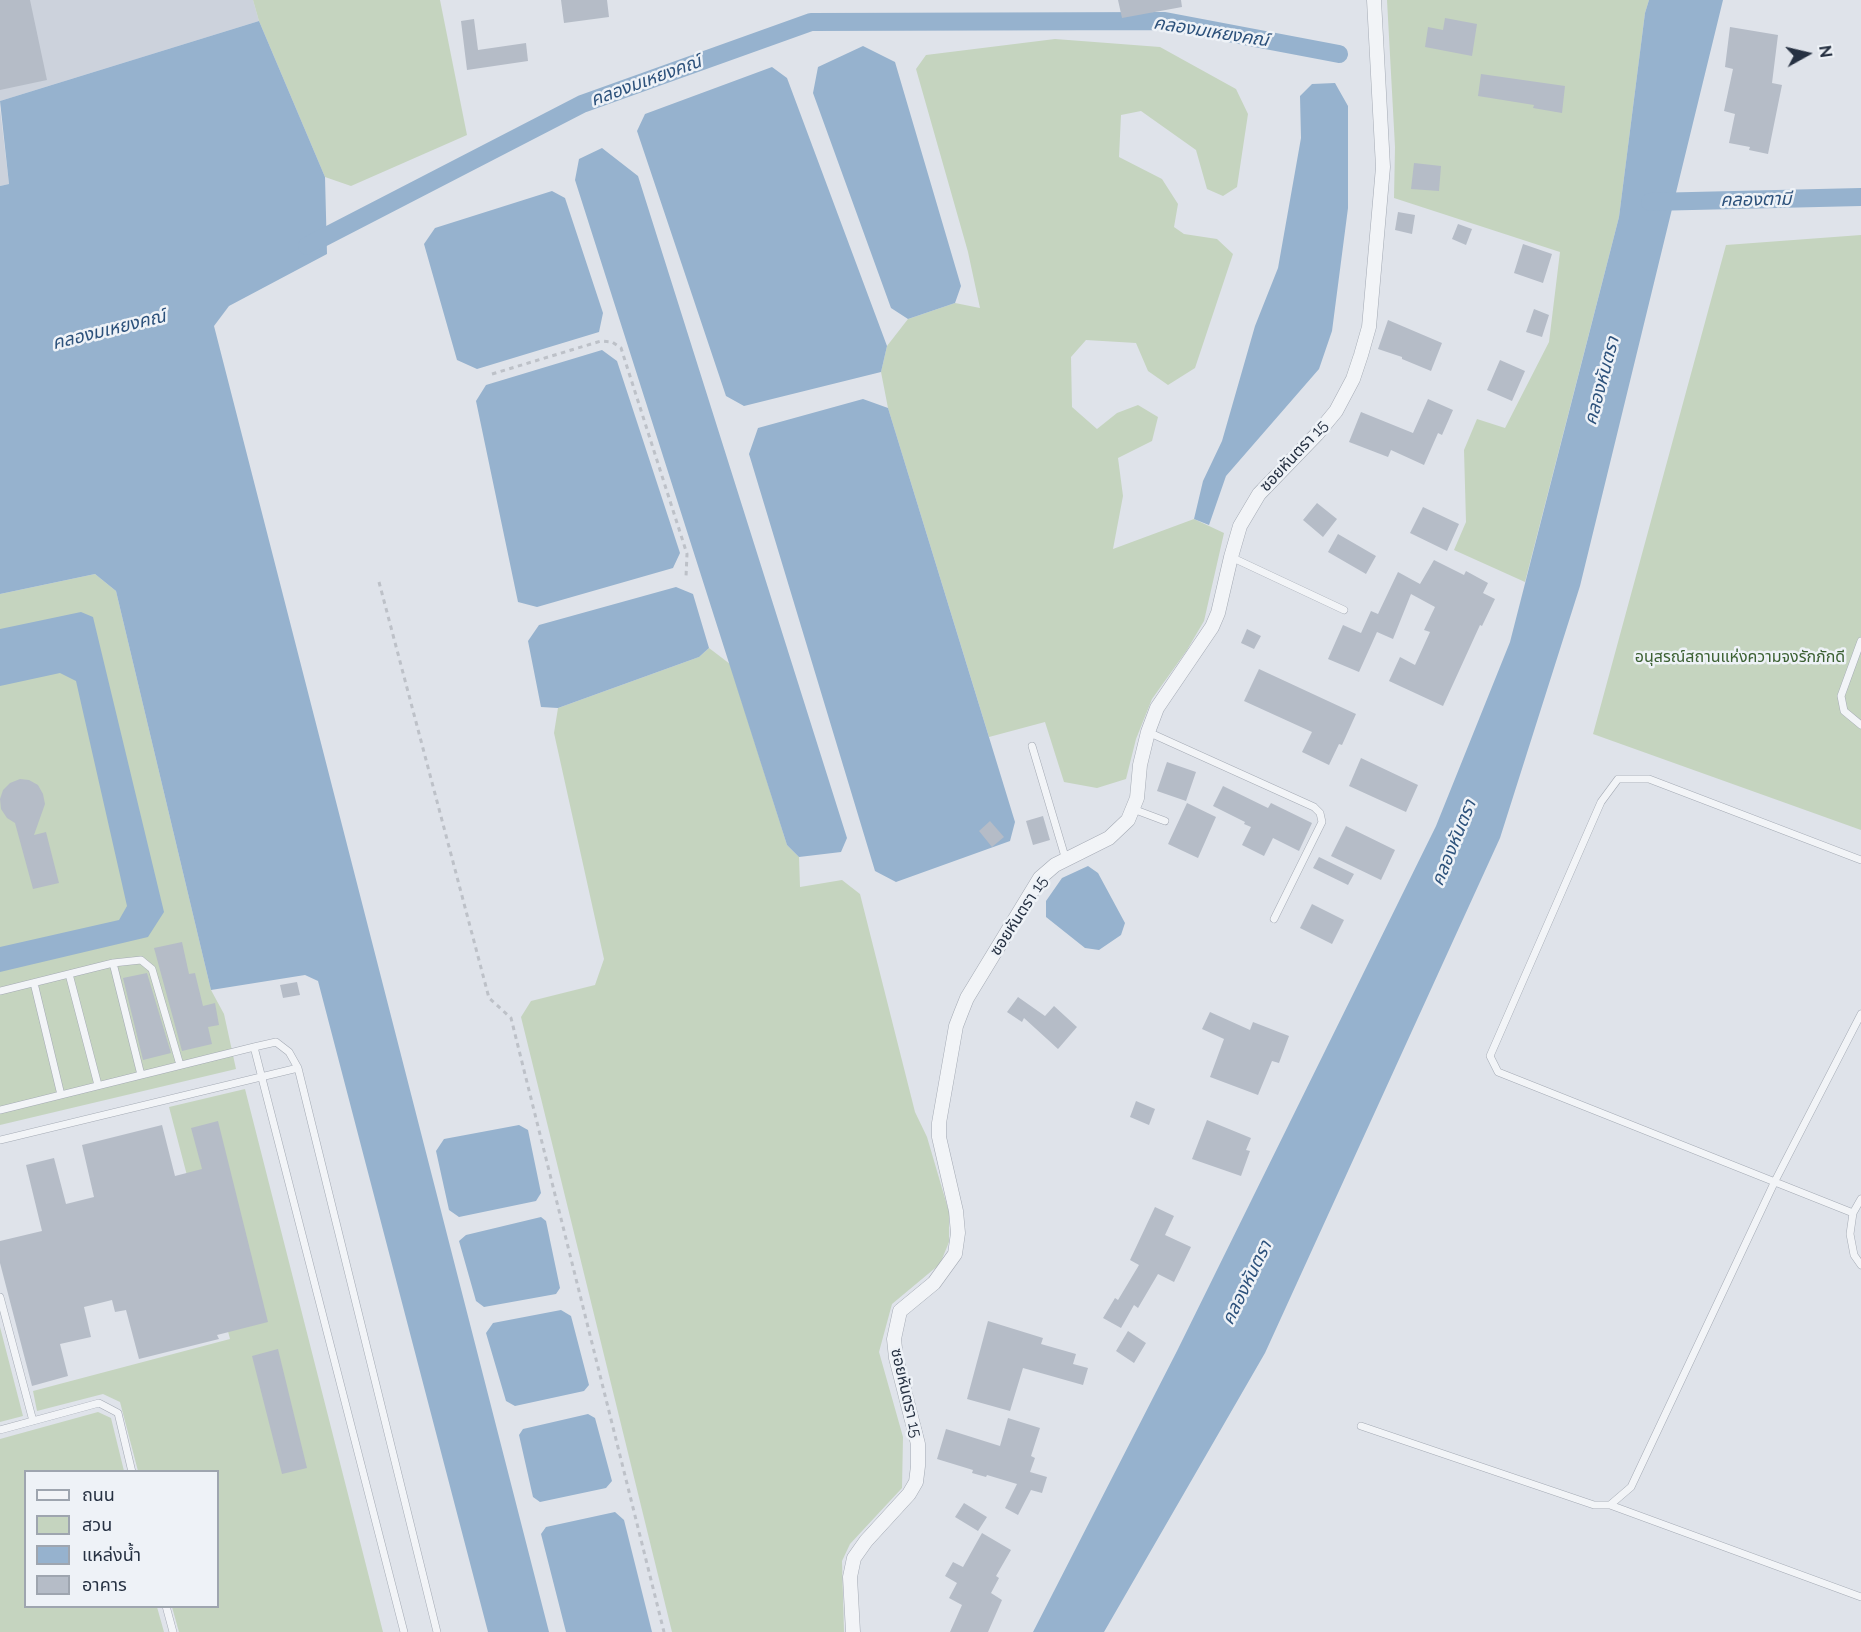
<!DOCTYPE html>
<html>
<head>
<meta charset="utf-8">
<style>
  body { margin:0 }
  #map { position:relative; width:1861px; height:1632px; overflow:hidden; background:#dfe3ea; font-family:Raleway,"Noto Sans Thai",sans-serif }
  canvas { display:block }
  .legend { position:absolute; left:24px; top:1470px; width:195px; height:138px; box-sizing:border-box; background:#eef2f7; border:2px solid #9ea5af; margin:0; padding:8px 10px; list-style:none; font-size:18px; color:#263142 }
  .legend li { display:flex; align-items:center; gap:12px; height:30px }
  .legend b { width:30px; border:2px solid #9ea5af }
  .north { position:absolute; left:1777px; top:24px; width:60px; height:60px; -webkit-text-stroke:4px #eef2f7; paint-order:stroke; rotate:82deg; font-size:16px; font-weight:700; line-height:24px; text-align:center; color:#263142 }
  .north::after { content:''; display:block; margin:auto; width:21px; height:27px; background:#263142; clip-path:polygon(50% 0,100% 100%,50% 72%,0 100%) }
</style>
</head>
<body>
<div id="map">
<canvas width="1861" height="1632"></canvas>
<ul class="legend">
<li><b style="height:8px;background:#f2f4f7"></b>ถนน</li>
<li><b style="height:16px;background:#c5d4bf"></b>สวน</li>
<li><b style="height:16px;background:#96b2ce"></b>แหล่งน้ำ</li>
<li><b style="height:16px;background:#b5bcc7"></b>อาคาร</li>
</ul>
<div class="north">N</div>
</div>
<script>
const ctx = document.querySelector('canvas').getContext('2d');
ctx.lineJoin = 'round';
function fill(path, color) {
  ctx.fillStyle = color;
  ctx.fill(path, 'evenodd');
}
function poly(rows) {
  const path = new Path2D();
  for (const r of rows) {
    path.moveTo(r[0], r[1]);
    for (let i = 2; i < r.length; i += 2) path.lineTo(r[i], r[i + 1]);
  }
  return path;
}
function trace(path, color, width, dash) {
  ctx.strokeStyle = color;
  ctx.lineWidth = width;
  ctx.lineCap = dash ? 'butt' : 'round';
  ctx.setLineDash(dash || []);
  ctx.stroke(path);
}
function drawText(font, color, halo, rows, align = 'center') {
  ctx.font = font + ' Raleway,"Noto Sans Thai",sans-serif';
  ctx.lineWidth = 5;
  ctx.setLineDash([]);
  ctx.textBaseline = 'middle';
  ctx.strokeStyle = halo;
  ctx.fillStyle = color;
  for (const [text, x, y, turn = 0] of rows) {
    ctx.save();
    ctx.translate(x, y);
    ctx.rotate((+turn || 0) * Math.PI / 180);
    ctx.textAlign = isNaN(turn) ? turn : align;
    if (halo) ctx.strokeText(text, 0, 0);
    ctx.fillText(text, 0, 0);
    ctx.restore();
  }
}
fill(poly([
  [0,0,253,0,259,21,0,101],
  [0,108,9,184,0,186]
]), '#ccd2dc');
fill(poly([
  [253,0,440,0,467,135,351,186,325,177,259,21],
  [1387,0,1649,0,1645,13,1619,217,1525,582,1454,550,1466,522,1464,450,1477,419,1505,428,1549,342,1560,252,1394,198,1395,147],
  [1055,39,1160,47,1236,89,1248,114,1237,187,1223,196,1207,189,1196,150,1141,111,1121,115,1119,157,1162,179,1178,204,1174,227,1184,234,1217,239,1233,254,1195,368,1168,385,1148,371,1136,343,1086,340,1071,357,1072,407,1097,429,1117,413,1138,405,1158,417,1152,441,1118,458,1123,496,1113,549,1194,519,1224,533,1204,621,1187,650,1152,699,1136,739,1126,779,1097,788,1064,782,1045,722,989,737,888,408,881,372,887,346,908,319,955,303,980,308,968,252,916,69,926,55],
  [1861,235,1861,830,1593,734,1726,245],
  [95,574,116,591,211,990,224,1014,236,1069,0,1125,0,594],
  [709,648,730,664,787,845,799,857,800,887,842,880,860,894,915,1112,927,1137,949,1212,949,1242,940,1264,892,1304,879,1352,903,1437,902,1488,850,1544,842,1561,844,1632,672,1632,521,1017,531,1001,595,985,604,959,554,733,558,708,699,657],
  [245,1089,383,1632,179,1632,172,1607,218,1606,218,1472,138,1471,120,1402,103,1394,37,1411,33,1391,230,1339,169,1107],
  [0,1327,23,1416,0,1422],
  [98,1412,111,1418,124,1471,26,1472,26,1606,157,1607,164,1632,0,1632,0,1439]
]), '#c5d4bf');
fill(poly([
  [1649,0,1723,0,1580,586,1500,838,1265,1353,1104,1632,1033,1632,1177,1351,1436,826,1510,642,1619,217,1645,13],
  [259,21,325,177,327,254,229,306,214,326,549,1632,488,1632,318,981,305,975,211,990,116,591,95,574,0,594,0,186,9,184,0,101],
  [863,46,895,62,961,286,955,303,908,319,891,308,813,93,818,67],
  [772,67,787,78,887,346,881,372,744,406,726,396,637,131,645,114],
  [1335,83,1348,106,1348,208,1332,331,1319,369,1226,476,1209,525,1194,519,1203,481,1222,441,1255,326,1278,268,1301,138,1300,96,1312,84],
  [602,148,638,176,847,838,841,852,799,857,787,845,575,180,579,159],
  [552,191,565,198,603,313,599,332,477,369,457,360,424,244,435,228],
  [602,350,617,361,680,553,673,568,537,607,518,602,476,401,486,385],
  [863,399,888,408,1015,822,1010,841,896,882,875,871,749,454,758,428],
  [676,587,693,594,709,648,699,657,558,708,541,707,528,641,539,625],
  [81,612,93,617,164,912,148,937,0,972,0,947,119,920,127,906,76,681,60,673,0,686,0,629],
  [1088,866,1098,873,1125,923,1121,935,1099,950,1085,948,1046,917,1046,901,1062,878],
  [519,1125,528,1130,541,1193,536,1201,459,1217,449,1210,436,1151,444,1139],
  [541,1217,546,1221,560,1288,556,1294,484,1307,476,1301,459,1241,466,1235],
  [561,1310,571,1316,589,1385,584,1391,515,1406,506,1401,486,1333,493,1323],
  [588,1414,595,1418,612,1481,606,1488,540,1502,533,1497,519,1435,523,1429],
  [615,1512,624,1520,652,1632,566,1632,541,1534,546,1527]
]), '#96b2ce');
trace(poly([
  [1650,202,1861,197],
  [307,246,582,104,811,22,1165,21,1339,54]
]), '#96b2ce', 18);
fill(poly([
  [0,0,30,0,47,80,0,90],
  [561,0,607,0,609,17,564,23],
  [1118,0,1181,0,1182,7,1122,18],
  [1445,18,1477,24,1472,56,1425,47,1428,27,1443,30],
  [474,19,478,50,526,43,528,61,467,70,461,21],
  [1730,27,1778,35,1772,83,1782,85,1768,154,1749,150,1750,147,1729,143,1735,114,1724,111,1733,69,1725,67],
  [1481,74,1565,86,1562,113,1533,108,1534,105,1478,96],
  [1414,163,1441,166,1439,191,1411,189],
  [1398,212,1415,215,1412,234,1395,230],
  [1458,224,1472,229,1466,245,1452,239],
  [1523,244,1552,254,1543,283,1514,273],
  [1534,309,1549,315,1542,337,1526,332],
  [1388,320,1442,343,1431,371,1402,359,1402,357,1378,349],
  [1500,360,1525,371,1512,401,1487,390],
  [1428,399,1453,410,1442,435,1438,433,1424,465,1391,450,1388,457,1349,442,1361,412,1413,433],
  [1317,503,1337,519,1323,537,1303,520],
  [1423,507,1459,524,1447,551,1410,533],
  [1338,534,1376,556,1366,574,1328,552],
  [1434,560,1464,575,1466,571,1488,583,1483,593,1495,599,1482,626,1480,625,1443,706,1389,681,1400,657,1415,665,1430,632,1424,630,1435,607,1411,594,1393,639,1377,632,1359,672,1328,659,1343,625,1361,633,1371,611,1378,614,1398,572,1420,584],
  [1247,629,1261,636,1254,649,1241,643],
  [1259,669,1356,714,1342,745,1339,744,1329,765,1302,752,1312,732,1244,701],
  [1361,758,1418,785,1406,812,1349,786],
  [1167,762,1196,772,1186,801,1157,791],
  [20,779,29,780,38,785,43,794,45,804,34,835,46,832,59,883,33,889,15,823,7,818,1,809,0,799,3,790,10,783],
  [1223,786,1268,808,1271,803,1312,823,1299,851,1273,838,1264,856,1242,845,1251,827,1244,824,1245,822,1213,806],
  [1187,803,1216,817,1198,858,1168,844],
  [1043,816,1050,840,1033,845,1026,821],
  [990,821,1004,837,992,847,979,831],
  [1346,826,1395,850,1381,880,1331,856],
  [1319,857,1354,874,1348,885,1313,868],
  [1312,904,1344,920,1332,944,1300,928],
  [182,942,189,974,195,973,203,1006,215,1003,219,1025,208,1027,212,1044,182,1051,154,948],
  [147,973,171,1053,143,1060,123,978],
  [297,982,300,995,283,998,280,985],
  [1018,997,1045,1016,1054,1006,1077,1027,1058,1049,1024,1018,1022,1022,1007,1012],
  [1210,1012,1250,1030,1253,1022,1289,1036,1279,1063,1272,1061,1258,1095,1210,1077,1224,1039,1202,1029],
  [1136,1101,1155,1109,1149,1125,1130,1117],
  [1207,1120,1251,1138,1246,1150,1250,1151,1241,1176,1192,1159],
  [218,1121,268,1322,217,1335,219,1339,139,1359,126,1310,115,1312,112,1300,84,1307,91,1337,60,1344,68,1376,32,1386,0,1263,0,1241,42,1231,26,1165,54,1158,66,1204,94,1197,82,1145,162,1125,175,1176,202,1169,191,1128],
  [1155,1207,1174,1216,1165,1235,1191,1247,1174,1282,1158,1274,1138,1308,1134,1305,1121,1328,1103,1318,1115,1298,1118,1300,1139,1265,1130,1260],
  [988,1321,1043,1338,1041,1344,1076,1354,1073,1364,1088,1368,1083,1385,1023,1368,1010,1411,967,1399],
  [1128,1331,1146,1343,1134,1363,1116,1351],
  [278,1349,307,1468,282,1474,252,1356],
  [1008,1418,1040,1428,1031,1456,1035,1458,1030,1472,1047,1477,1042,1493,1031,1490,1018,1515,1005,1508,1017,1484,987,1475,986,1477,972,1473,973,1470,937,1459,946,1429,1000,1446],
  [964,1503,987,1517,978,1531,955,1517],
  [982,1533,1011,1550,996,1576,999,1578,991,1593,1002,1600,988,1632,950,1632,962,1605,949,1598,957,1583,945,1576,953,1562,963,1567]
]), '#b5bcc7');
const service = poly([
  [1231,557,1344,610],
  [1861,641,1841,696,1844,711,1861,725],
  [1148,732,1314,807,1320,813,1322,822,1274,919],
  [1032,746,1066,860],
  [1133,809,1165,821],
  [113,963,141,1075],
  [69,974,98,1085],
  [34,983,61,1095],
  [0,991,113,963,141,960,152,969,180,1065],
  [254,1047,404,1632],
  [0,1110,254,1047,276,1042,289,1052,298,1068,437,1632],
  [0,1140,298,1068],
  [1861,1199,1853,1213,1850,1234,1854,1255,1861,1265],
  [1853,1213,1498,1072,1490,1056,1601,802,1618,779,1649,779,1861,860],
  [0,1297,33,1421],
  [1361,1426,1594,1505,1610,1505,1631,1487,1775,1181,1861,1014],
  [0,1430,99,1403,118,1413,132,1472],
  [1610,1505,1861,1597],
  [166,1606,173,1632]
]);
const minor = poly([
  [853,1632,850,1577,854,1558,866,1541,909,1494,916,1482,918,1466,918,1444,896,1358,894,1339,900,1311,934,1283,955,1254,958,1233,956,1211,939,1137,939,1123,956,1026,961,1013,967,998,1040,878,1055,865,1109,838,1128,820,1137,798,1140,765,1148,732,1157,708,1212,627,1218,613,1231,557,1240,526,1259,494,1317,434,1336,411,1353,379,1361,355,1369,327,1383,167,1374,0]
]);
trace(service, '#a4aab4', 8);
trace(minor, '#a4aab4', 15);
trace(poly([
  [492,374,601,341,612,342,621,348,687,554,686,577],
  [379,582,489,998,511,1018,664,1632]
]), '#bdc1c8', 3, [4.5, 4.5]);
trace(service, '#f2f4f7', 7);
trace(minor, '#f2f4f7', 14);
drawText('16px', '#263142', '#eef2f7', [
  ["ซอยหันตรา 15",1294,456,-47],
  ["ซอยหันตรา 15",1019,916,-57],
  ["ซอยหันตรา 15",906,1393,77]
]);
drawText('16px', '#3b6032', '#eef2f7', [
  ["อนุสรณ์สถานแห่งความจงรักภักดี",1740,657]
]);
drawText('italic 18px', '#2c517b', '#eef2f7', [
  ["คลองมเหยงคณ์",1211,32,9],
  ["คลองมเหยงคณ์",646,81,-20],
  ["คลองตามี",1756,200,-1],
  ["คลองมเหยงคณ์",109,330,-14],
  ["คลองหันตรา",1602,381,-75],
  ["คลองหันตรา",1454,843,-68],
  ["คลองหันตรา",1247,1283,-64]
]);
</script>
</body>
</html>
